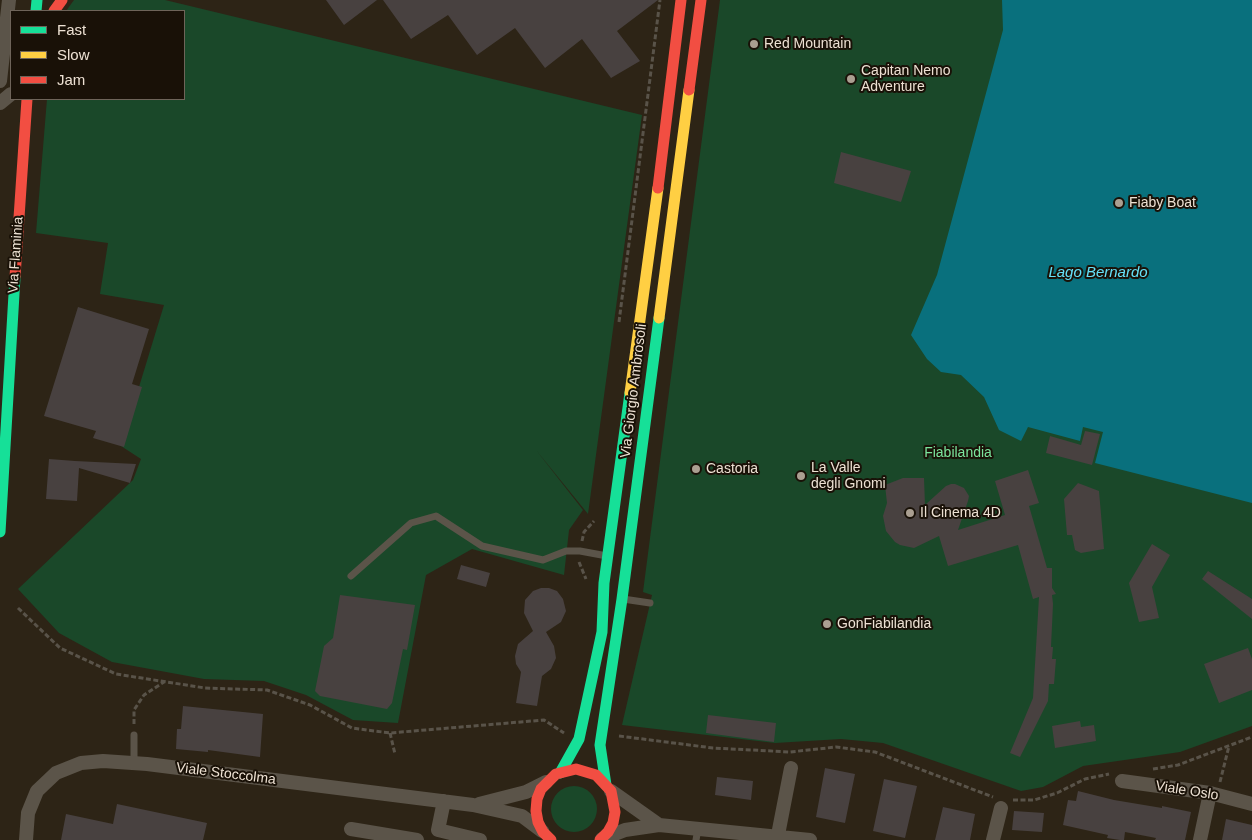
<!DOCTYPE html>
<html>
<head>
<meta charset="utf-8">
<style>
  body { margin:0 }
  #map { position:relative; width:1252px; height:840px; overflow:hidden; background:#2d2416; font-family:Helvetica,sans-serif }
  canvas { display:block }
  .legend { position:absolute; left:10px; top:10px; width:175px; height:90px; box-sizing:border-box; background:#191107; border:1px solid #6e6459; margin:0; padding:6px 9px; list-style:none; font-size:15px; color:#ede1d3 }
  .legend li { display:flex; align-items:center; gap:10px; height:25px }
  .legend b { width:25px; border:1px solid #6e6459 }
</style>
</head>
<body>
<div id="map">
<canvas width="1252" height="840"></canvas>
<ul class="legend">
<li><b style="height:6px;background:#16e098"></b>Fast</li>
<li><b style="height:6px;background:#ffcf43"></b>Slow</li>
<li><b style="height:6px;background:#f24e42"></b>Jam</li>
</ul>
</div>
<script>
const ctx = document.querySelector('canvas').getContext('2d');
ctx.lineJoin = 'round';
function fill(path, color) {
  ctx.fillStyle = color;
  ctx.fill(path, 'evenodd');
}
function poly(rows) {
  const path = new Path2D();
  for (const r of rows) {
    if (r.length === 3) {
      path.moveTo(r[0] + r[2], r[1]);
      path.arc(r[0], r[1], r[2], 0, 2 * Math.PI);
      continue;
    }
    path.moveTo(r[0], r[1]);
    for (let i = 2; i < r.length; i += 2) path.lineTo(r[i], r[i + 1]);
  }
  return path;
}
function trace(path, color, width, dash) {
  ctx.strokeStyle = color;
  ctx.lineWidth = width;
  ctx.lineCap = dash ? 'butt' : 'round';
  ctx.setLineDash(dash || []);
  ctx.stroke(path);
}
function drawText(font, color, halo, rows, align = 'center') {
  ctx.font = font + ' Helvetica,sans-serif';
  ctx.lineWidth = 4;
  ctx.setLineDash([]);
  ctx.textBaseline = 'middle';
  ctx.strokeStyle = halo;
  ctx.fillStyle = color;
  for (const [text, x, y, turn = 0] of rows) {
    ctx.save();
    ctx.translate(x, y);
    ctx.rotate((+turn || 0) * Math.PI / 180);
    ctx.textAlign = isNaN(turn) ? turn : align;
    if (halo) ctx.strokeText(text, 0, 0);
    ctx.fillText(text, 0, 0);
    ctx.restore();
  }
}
fill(poly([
  [74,0,165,0,642,115,588,514,536,450,583,510,569,530,564,575,472,549,426,575,398,723,353,720,306,695,264,681,204,679,112,662,59,633,18,589,133,480,141,459,121,446,164,305,100,294,108,243,36,233,47,99,184,99,184,11,66,11],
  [720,0,1252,0,1252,726,1180,752,1083,766,1043,787,1021,791,883,743,841,739,775,743,622,725,652,595,643,592],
  [574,809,23]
]), '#1a4829');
fill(poly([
  [1002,0,1252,0,1252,503,1095,463,1103,432,1083,427,1080,441,1028,427,1021,441,999,430,984,397,961,375,941,372,927,359,911,335,937,275,1003,30]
]), '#09707d');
fill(poly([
  [326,0,377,0,344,25],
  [383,0,658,0,617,31,640,61,611,78,582,39,545,68,515,28,477,55,448,15,411,39],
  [841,152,911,171,901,202,834,183],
  [78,307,149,329,132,384,142,387,124,447,93,438,96,431,44,416],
  [1085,431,1100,434,1092,465,1046,453,1050,436,1081,445],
  [49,459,75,461,136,464,130,483,79,468,77,501,46,499],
  [1028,470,1039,503,1029,506,1047,568,1052,568,1052,588,1056,594,1052,595,1053,604,1051,647,1053,647,1052,659,1056,659,1054,684,1049,684,1048,701,1020,757,1010,753,1033,698,1039,597,1033,599,1018,545,948,566,939,536,914,548,900,545,895,542,886,531,883,516,887,503,885,485,903,478,924,478,925,505,946,486,951,484,955,484,964,488,969,496,968,501,958,530,1005,515,995,481],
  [1078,483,1099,491,1104,549,1081,553,1075,550,1072,535,1067,535,1064,499],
  [1152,544,1170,555,1152,587,1159,618,1139,622,1129,583],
  [461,565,490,573,486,587,457,579],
  [1208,571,1252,599,1252,619,1202,579],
  [541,588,549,588,557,591,563,599,566,611,561,622,546,632,554,646,556,658,551,669,542,676,537,706,516,703,521,672,516,664,515,656,518,644,533,631,524,613,525,600,533,591],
  [340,595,415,605,407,650,403,649,392,703,387,709,320,696,315,691,324,646,333,638],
  [1248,648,1252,659,1252,690,1219,703,1204,664],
  [183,706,263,714,260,757,208,750,208,752,176,749,177,729,181,729],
  [708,715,776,723,774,742,706,733],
  [1080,721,1081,727,1094,725,1096,741,1055,748,1052,726],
  [825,768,855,774,845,823,816,817],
  [717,777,753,781,751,800,715,795],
  [884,779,917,786,905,838,873,831],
  [1078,791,1114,800,1162,808,1162,806,1191,812,1185,840,1155,840,1156,838,1125,832,1124,840,1120,840,1107,838,1108,835,1063,825,1068,800,1076,801],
  [117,804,207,823,203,840,61,840,66,814,113,824],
  [943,807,975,814,970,840,935,840],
  [1014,811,1044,813,1042,832,1012,830],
  [1226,819,1252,825,1252,840,1222,840]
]), '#484140');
trace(poly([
  [619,322,660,0],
  [582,541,584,532,594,521],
  [579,562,586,579],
  [18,608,60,648,116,674,205,688,267,690,310,705,352,728,390,733,544,720,564,733],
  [134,724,134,710,144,695,164,682],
  [390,733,395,754],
  [619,736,713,748,790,752,836,747,875,752,993,797],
  [1153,769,1178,765,1252,737],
  [1220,782,1229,746],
  [1013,800,1034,800,1057,793,1085,779,1109,774]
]), '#595349', 3, [5, 2.5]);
trace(poly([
  [351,576,411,523,436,516,482,546,543,560,566,551,580,551,607,556],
  [623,599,650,603],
  [134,735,134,764],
  [696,840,698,829]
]), '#5b5449', 7);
trace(poly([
  [0,81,9,0],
  [0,103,11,94],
  [1122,781,1210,793,1252,804],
  [611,791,659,825],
  [444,801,438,830,480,840],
  [479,804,526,792,546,782],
  [351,829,417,840],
  [602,839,625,830,659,825,810,840],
  [26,840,28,813,37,791,56,773,81,763,103,761,147,764,473,805,522,816,542,831],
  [777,840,791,768],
  [993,840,1001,808],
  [1200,840,1210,793]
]), '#5b5449', 14);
trace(poly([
  [36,11,37,0],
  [0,532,15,277],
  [560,773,579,739,602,632,604,583,630,393],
  [606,785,600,745,622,599,659,318]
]), '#16e098', 11);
trace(poly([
  [659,318,689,90],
  [630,393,658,188]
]), '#ffcf43', 11);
trace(poly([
  [54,11,62,0],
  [689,90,701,0],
  [658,188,681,0],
  [15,277,27,99],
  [551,840,543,832,538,822,536,811,537,799,541,789,556,774,576,769,596,775,611,791,615,812,613,823,608,832,600,840]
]), '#f24e42', 11);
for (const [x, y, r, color] of [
  [754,44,5,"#aa9f91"],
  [851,79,5,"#aa9f91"],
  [1119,203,5,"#aa9f91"],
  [696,469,5,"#aa9f91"],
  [801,476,5,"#aa9f91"],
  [910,513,5,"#aa9f91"],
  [827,624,5,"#aa9f91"]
]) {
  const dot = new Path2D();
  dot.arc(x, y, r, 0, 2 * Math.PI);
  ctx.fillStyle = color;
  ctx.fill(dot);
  trace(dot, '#191107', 2);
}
drawText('14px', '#ede1d3', '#191107', [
  ["Red Mountain",764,44],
  ["Capitan Nemo",861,71],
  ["Adventure",861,87],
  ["Fiaby Boat",1129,203],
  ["La Valle",811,468],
  ["degli Gnomi",811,484],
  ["Castoria",706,469],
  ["Il Cinema 4D",920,513],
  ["GonFiabilandia",837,624]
], 'left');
drawText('14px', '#ede1d3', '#191107', [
  ["Via Flaminia",16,255,-86],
  ["Via Giorgio Ambrosoli",634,391,-83],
  ["Viale Stoccolma",226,774,7],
  ["Viale Oslo",1187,791,9]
]);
drawText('14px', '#7be59d', '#191107', [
  ["Fiabilandia",958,453]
]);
drawText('italic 15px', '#65e1f8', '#191107', [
  ["Lago Bernardo",1098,273]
]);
</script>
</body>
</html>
